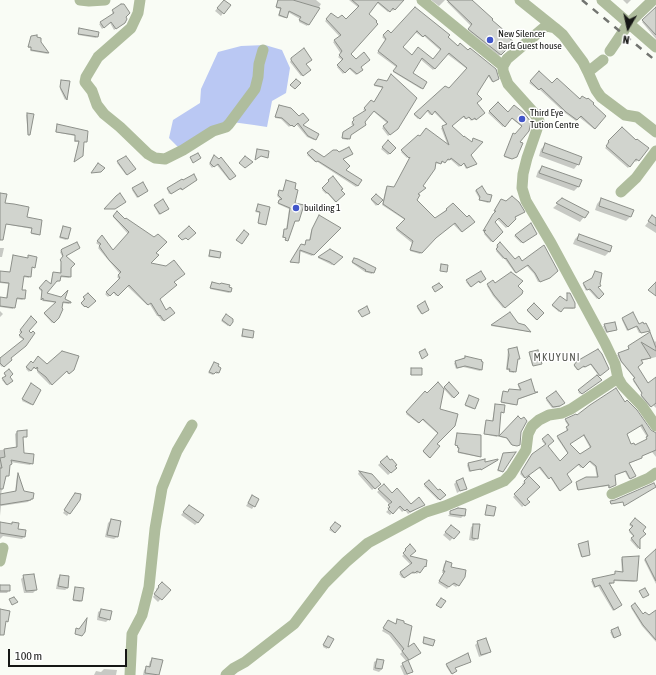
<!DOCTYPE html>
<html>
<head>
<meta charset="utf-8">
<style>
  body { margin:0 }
  #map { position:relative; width:656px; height:675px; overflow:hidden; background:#f9fcf5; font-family:"Asap Condensed",sans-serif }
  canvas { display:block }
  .north { position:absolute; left:608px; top:8px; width:40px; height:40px; -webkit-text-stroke:3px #fff; paint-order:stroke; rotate:189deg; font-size:11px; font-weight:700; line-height:16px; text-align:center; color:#161715 }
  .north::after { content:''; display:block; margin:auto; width:14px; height:18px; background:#161715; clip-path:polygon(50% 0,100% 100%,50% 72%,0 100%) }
  .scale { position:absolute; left:8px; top:649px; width:119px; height:18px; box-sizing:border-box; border:2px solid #161715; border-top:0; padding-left:5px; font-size:12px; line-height:14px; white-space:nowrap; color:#161715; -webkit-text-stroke:3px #fff; paint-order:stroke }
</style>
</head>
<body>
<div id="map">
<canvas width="656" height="675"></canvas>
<div class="north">N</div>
<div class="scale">100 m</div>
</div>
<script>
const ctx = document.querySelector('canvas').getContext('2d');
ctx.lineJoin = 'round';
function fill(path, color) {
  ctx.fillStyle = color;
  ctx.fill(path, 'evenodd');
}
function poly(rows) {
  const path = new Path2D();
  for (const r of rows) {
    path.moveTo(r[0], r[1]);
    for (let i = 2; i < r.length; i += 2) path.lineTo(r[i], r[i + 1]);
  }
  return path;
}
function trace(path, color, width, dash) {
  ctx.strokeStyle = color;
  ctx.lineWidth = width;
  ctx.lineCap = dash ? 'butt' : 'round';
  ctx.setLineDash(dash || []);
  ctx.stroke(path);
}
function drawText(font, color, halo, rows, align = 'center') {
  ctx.font = font + ' "Asap Condensed",sans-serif';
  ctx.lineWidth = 3;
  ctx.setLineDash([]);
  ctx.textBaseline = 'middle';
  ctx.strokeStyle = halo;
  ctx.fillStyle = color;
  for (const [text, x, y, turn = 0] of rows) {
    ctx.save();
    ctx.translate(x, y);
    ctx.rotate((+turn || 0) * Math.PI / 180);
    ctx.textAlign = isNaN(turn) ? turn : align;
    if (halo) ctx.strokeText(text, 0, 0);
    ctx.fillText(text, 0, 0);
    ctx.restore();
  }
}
fill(poly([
  [265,45,282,50,290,68,286,93,272,101,267,127,254,125,232,122,180,149,169,138,173,120,200,103,201,89,218,52,241,46]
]), '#bac8f3');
fill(poly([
  [278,0,316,0,321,4,307,26,299,22,300,19,288,12,285,18,278,16,280,9,276,8],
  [349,0,402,0,393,11,391,9,388,12,376,2,367,14,350,54,362,70,356,75,348,68,343,74,337,67,343,61,338,57,341,54,333,42,340,37,325,21,330,16,338,20,346,21,359,8],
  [431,0,445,0,439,6],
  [450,0,467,0,491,20,503,34,512,42,499,56,468,30,471,26,447,2],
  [623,0,631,0,627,4],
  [221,4,223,13,221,16,215,11],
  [415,8,447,38,496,80,492,82,488,76,475,94,476,103,483,114,474,120,473,119,471,121,468,117,465,119,463,117,451,126,463,139,472,143,473,139,470,155,476,164,466,169,463,163,459,167,450,159,448,161,446,159,443,163,441,161,439,164,435,163,417,194,416,200,435,219,453,204,467,218,473,222,461,232,453,224,434,239,420,254,410,251,412,243,396,230,405,220,382,205,386,188,387,187,394,188,411,155,407,158,401,152,418,136,448,146,441,128,447,125,434,112,430,115,426,110,418,119,414,115,445,88,449,89,467,69,447,54,433,70,420,59,412,74,423,88,421,89,393,72,396,67,377,53,386,41,382,37,388,32,391,35],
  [415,32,422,37,424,36,441,51,433,60,419,49,412,57,402,47],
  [656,8,656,39,642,22],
  [113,11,125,23,114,30,110,23,102,29,99,24,113,15,112,12],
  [79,29,97,37,96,38,78,35],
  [31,37,40,42,48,54,30,51,31,48,28,48],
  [292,59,305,64,308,71,301,76,290,62],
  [539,73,552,85,580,100,591,104,605,116,594,129,579,117,576,121,565,113,539,89,538,90,529,83],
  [379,80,387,82,396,130,388,136,382,128,388,124,373,111,350,135,348,140,342,139,342,134,353,126,351,124,354,122,353,120,365,111,363,110,371,101,373,103,383,88,374,86],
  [69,82,66,99,65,100,60,89,61,83],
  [498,103,508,113,530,122,518,142,515,157,510,159,504,157,513,136,515,135,522,127,511,118,503,127,488,113],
  [279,106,301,126,315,139,314,140,307,137,296,124,293,127,291,125,289,127,281,119,275,118],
  [27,114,29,134,28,135,26,115],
  [57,125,87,132,86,141,83,142,81,156,74,161,79,142,74,142,75,136,55,132],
  [622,128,635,142,648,148,636,162,634,160,628,168,605,148,609,144,607,143],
  [388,142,395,148,388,155,381,149],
  [545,145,578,164,574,169,539,156,541,149],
  [312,150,324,158,338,153,351,155,342,160,344,170,361,180,357,186,356,187,316,161,315,162,307,155],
  [213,157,234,176,229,180,216,164,212,168,209,164],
  [118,162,134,170,126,175,117,163],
  [542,167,580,181,578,187,574,191,536,177,538,171],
  [333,178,340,190,344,194,335,202,327,193,326,194,322,190,329,183,328,181],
  [195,181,180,190,179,188,169,194,167,189],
  [286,182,294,204,298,221,293,222,286,241,285,241,285,238,282,238,284,231,286,230,289,209,278,204,281,200,277,196,279,191,282,192],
  [133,189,146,192,137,198,132,190],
  [476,190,489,202,488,203,479,200,479,198,475,191],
  [0,194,4,204,26,218,39,234,38,235,31,234,32,229,5,224,0,230],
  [376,195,381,200,376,206,371,200],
  [563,199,587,213,580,222,553,208],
  [601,199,630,217,626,221,595,210,597,204],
  [500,201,506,202,522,213,514,218,515,219,506,228,497,219,494,222,501,232,491,242,484,234,486,232,484,230,491,217,495,213,494,212],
  [258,205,265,224,264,225,258,224,260,213,255,212],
  [154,206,155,206,167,209,159,215],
  [117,213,155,253,149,264,173,282,159,299,166,311,174,312,162,321,158,316,157,316,149,303,147,305,127,286,116,296,113,292,108,297,105,294,120,280,117,277,120,274,98,248,100,246,96,243,102,237,113,252,128,234,113,217],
  [652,217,656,219,656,233,645,226],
  [318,218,339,228,312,256,299,251,298,262,290,263,300,246,304,246,306,241,309,241,311,231],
  [531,225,535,235,521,243,514,236],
  [63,227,67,239,66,240,59,238],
  [579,235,609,252,605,256,573,244,575,239],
  [500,244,515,260,557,271,548,279,538,282,534,274,526,265,515,273,504,258,503,259,496,251,498,249,496,247],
  [0,248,4,248,2,257,0,257],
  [62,250,70,268,70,277,69,278,59,277,59,281,55,282,45,294,70,302,69,304,62,303,58,318,52,323,44,314,57,303,42,301,43,297,41,299,42,292,39,289,46,281,50,285,53,273,60,274,61,262,60,261,63,258,60,252],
  [330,250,341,257,332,265,318,258],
  [210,251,219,257,218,258,208,257],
  [13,256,27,259,29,256,34,267,31,268,29,278,23,277,21,291,25,291,24,299,22,300,15,299,13,309,0,307,0,298,6,299,8,284,0,283,0,272,10,273],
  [353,260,375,268,372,274,365,272,352,263],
  [595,272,599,287,597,287,603,294,597,299,588,289,586,291,583,285,592,280],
  [484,280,479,283,478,281,470,287,466,282],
  [212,283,230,292,229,293,210,289],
  [495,284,517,286,520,295,503,308,493,296,487,286],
  [88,294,95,301,87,308,85,306,84,307,81,304,85,301,83,299],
  [568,294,574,308,573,309,563,308,559,312,552,306,560,297,566,302],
  [534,304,543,313,536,320,527,311],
  [418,307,427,310,421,314,417,308],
  [0,311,3,314,0,317],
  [510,313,517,324,524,326,530,332,491,326],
  [226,315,232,321,228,326,221,321],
  [31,317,27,331,31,334,10,358,11,360,2,367,0,365,0,359,24,340,19,337,21,334,19,332],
  [622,319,638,325,649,331,639,333,636,327,627,331,622,320],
  [615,323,616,330,606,333,603,326],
  [243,330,252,337,251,338,241,337],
  [650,333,655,342,656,341,656,357,641,361,637,367,648,384,656,378,656,408,653,405,650,407,641,397,642,394,633,381,635,379,621,362,617,355,629,350,628,348,629,347],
  [508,350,518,359,514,373,509,372,509,370,506,370],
  [598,351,608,369,598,377,600,381,580,394,578,392,598,375,590,364,584,368,582,366,577,370,574,366,578,362],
  [530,353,540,363,532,365,529,354],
  [465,357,482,362,481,370,480,371,463,367,456,369,454,363],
  [31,362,33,364,72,372,68,374,66,371,50,385,37,372,38,370,35,368,34,369,32,368,29,372,26,369],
  [214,363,218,373,217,374,214,372,213,375,208,373],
  [411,369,421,369,421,374,410,375],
  [9,370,8,377,12,381,6,385,2,380,6,377,4,374],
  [449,383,458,393,452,398,444,389,439,409,457,414,436,444,439,446,429,458,423,452,438,434,421,419,418,423,406,414,425,393,427,394,443,389],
  [519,384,536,393,517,400,515,405,501,403,502,393,508,393,509,390,520,391,518,386],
  [30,385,39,390,31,405,22,401],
  [556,393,563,403,559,407,552,408,546,400],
  [468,398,474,408,473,409,465,406],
  [625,403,656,438,656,457,652,452,641,456,640,459,628,464,634,477,629,479,625,472,614,475,614,486,608,488,608,486,577,490,576,484,577,483,597,478,595,467,588,461,581,468,578,465,565,474,570,483,559,491,550,477,548,479,538,467,524,478,520,474,531,456,546,446,542,441,548,436,547,446,560,462,568,454,557,438,567,431,566,429,569,427,565,421,566,420],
  [640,426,647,437,646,440,634,447,631,445,626,434],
  [583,435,590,448,580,455,569,444],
  [495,405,503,412,500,413,497,437,484,434,485,423,492,422],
  [518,417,520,421,518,445,511,445,506,438,500,437],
  [17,432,26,436,22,438,23,454,32,463,30,465,10,462,8,476,4,477,1,495,15,492,17,475,24,492,32,498,28,502,1,506,0,516,0,450,16,449,15,434],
  [457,434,480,456,479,457,458,453,459,449,457,448,457,446,455,446],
  [503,454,503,471,502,472,497,471],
  [387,457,396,468,388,475,378,465],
  [484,460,484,463,496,461,480,470,479,469,469,472,467,465,468,464],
  [359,472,371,475,379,484,372,490,358,474],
  [529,478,526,499,528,502,522,507,513,497,524,486,522,484],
  [429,481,438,491,444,495,438,500,424,486],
  [456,482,466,488,457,493,454,484],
  [384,485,392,494,411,505,423,505,408,514,405,510,402,512,398,507,390,515,386,512,389,509,387,508,390,505,377,492],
  [75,495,79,500,67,516,63,513],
  [250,499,254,506,252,509,246,506],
  [186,509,198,522,195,525,181,515],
  [451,512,464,515,461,518,448,516],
  [635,519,639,538,638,549,630,540,634,537,629,532,633,528,629,525],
  [111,520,117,537,114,539,105,537,108,523],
  [0,523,11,525,13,523,17,530,25,531,24,537,22,539,3,536,0,539],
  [335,523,339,527,334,533,329,530],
  [474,525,477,538,474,541,469,540,471,527],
  [451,526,458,532,450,541,443,535],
  [410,545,408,557,423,567,417,574,415,573,413,574,411,573,402,578,399,574,411,565,402,556,405,553,404,551],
  [579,545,588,556,581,557,578,546],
  [656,551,656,584,644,560],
  [623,558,636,581,634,582,613,581,612,584,608,584,621,605,613,611,598,586,594,588,591,581,614,575,615,572,622,573,621,559],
  [446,562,450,568,458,585,456,587,451,584,447,589,438,583,444,573,442,573,444,564],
  [24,576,36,590,33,593,24,593,21,579],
  [61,576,69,580,68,588,65,590,56,589,58,578],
  [162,583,169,590,158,602,153,597,157,591,156,589],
  [0,586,9,590,7,593,0,593],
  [75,588,81,601,80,602,73,601],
  [635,605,643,615,649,616,656,611,656,642,642,626,631,608],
  [101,610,109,619,106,622,97,620,98,612],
  [397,620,407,648,417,655,407,660,412,672,407,675,404,675,400,666,407,662,400,654,402,652,389,635,382,631,388,621,395,625],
  [617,629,619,636,613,638,610,632],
  [327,638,332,639,327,649,323,647],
  [424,639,432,645,431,646,423,644],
  [478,642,490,651,487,654,479,657,475,645],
  [153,659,161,661,158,675,143,675,144,670,147,667,148,668,150,661],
  [377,660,382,669,379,672,373,670,374,662],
  [447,665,454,668,455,671,451,674,446,666],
  [104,669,117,670,116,675,94,675,96,671,101,672]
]), '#0003');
const building = poly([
  [224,0,231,5,224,14,217,8,224,0],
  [278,0,293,0,320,8,309,25,299,20,301,17,289,11,287,18,279,15,281,8,276,7,278,0],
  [352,0,404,0,395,10,393,8,390,12,378,2,369,14,377,21,376,22,378,24,351,54,356,59,364,52,370,60,361,67,363,70,357,74,350,68,345,73,337,65,343,59,339,55,342,51,334,40,341,35,326,19,331,13,338,18,342,15,346,19,359,6,352,0],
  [447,0,472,0,493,19,492,20,506,32,504,34,514,42,501,55,468,29,472,24,447,0],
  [121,4,124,4,130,13,126,17,127,19,125,23,116,29,111,22,104,28,100,22,114,13,112,10,121,4],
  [415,7,450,35,448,37,458,46,460,43,468,50,470,48,496,69,499,79,493,82,489,75,477,94,482,99,477,103,485,113,476,120,475,118,472,120,469,117,466,119,464,116,452,126,464,137,464,136,472,142,473,138,483,142,471,155,477,164,467,168,464,163,461,166,451,158,450,160,448,159,445,163,442,161,441,164,436,162,435,169,423,186,426,188,418,194,420,195,417,200,435,218,447,210,446,209,453,203,467,217,469,215,475,222,462,232,455,223,436,238,422,253,410,250,413,241,396,228,405,219,383,204,387,186,394,187,410,157,409,158,401,150,418,135,420,136,426,128,449,145,442,126,447,124,435,111,432,115,428,110,420,119,414,114,445,86,449,88,467,68,449,53,435,69,422,58,413,73,427,82,423,89,393,71,397,66,378,51,386,39,383,35,388,30,391,33,415,7],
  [417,31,423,37,425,35,441,49,433,59,418,47,412,55,403,47,417,31],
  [656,7,656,35,642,20,656,7],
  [79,28,99,32,98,37,78,34,79,28],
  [37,35,37,37,41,38,41,42,49,53,31,50,31,47,28,47,31,36,37,35],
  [304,48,312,60,306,64,311,70,303,76,291,60,291,58,304,48],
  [539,71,552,83,557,78,580,99,582,96,587,99,588,98,594,103,593,104,606,116,595,129,581,116,577,120,566,112,541,88,539,90,530,81,539,71],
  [391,74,417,98,398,129,390,135,383,126,388,122,374,111,365,122,366,125,351,135,350,139,342,138,343,132,354,125,352,122,354,120,353,118,366,110,364,108,371,100,374,102,383,87,374,85,378,79,387,81,391,74],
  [296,79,301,83,295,89,290,85,296,79],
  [61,80,70,81,67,100,60,87,61,80],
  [498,102,508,112,514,105,524,113,531,122,529,131,520,142,523,143,517,157,512,159,504,156,513,133,515,134,522,126,512,118,505,127,489,111,498,102],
  [279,105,291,108,299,116,303,113,309,120,303,125,319,134,316,140,308,136,298,123,294,127,292,125,291,126,282,118,275,117,279,105],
  [27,113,34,114,30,135,28,135,27,113],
  [57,124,88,131,87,142,84,142,83,156,74,162,79,141,75,141,75,135,56,132,57,124],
  [622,127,636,140,637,139,649,148,639,161,636,159,630,167,606,146,609,142,608,141,622,127],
  [388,140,396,148,390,154,382,147,388,140],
  [545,143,582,157,579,165,542,152,545,143],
  [349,147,353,154,343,159,350,166,346,170,362,180,358,186,318,161,316,162,307,153,312,149,324,157,333,150,337,150,339,152,349,147],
  [257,149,269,151,268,158,261,156,255,160,257,149],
  [198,153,201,158,193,163,190,157,198,153],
  [214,155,219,159,221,157,236,176,230,180,218,164,214,167,210,163,214,155],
  [126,156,136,169,127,175,117,161,126,156],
  [245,156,253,162,245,168,239,163,245,156],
  [98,163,105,168,101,172,91,173,98,163],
  [542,166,582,180,579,187,539,173,542,166],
  [194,174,197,180,182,190,181,188,171,194,167,188,182,179,183,180,194,174],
  [333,176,343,189,341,190,345,194,336,202,328,193,327,193,322,188,329,181,328,180,333,176],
  [286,180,296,183,295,189,298,190,295,203,304,205,299,221,295,221,288,241,285,240,286,238,283,237,284,229,287,229,290,208,278,203,279,200,282,199,278,195,279,190,283,191,286,180],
  [143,182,148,191,138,197,132,188,143,182],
  [482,186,487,194,492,195,490,202,479,200,480,197,476,190,482,186],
  [0,193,7,194,5,203,14,204,29,207,27,217,42,220,40,235,31,233,32,228,6,224,3,240,0,240,0,193],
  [120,193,126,202,115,209,104,209,116,196,120,193],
  [376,194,383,200,378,205,371,199,376,194],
  [512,196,519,202,525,212,515,217,516,219,508,227,499,218,495,222,503,232,493,242,484,232,486,230,483,231,493,214,496,211,494,211,501,199,506,201,512,196],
  [562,198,589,212,585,218,556,203,562,198],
  [601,198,634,210,631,217,599,206,601,198],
  [163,199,169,209,160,214,154,205,163,199],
  [258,204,270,207,266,225,258,223,260,212,256,211,258,204],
  [117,211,125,219,126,218,154,237,158,234,167,242,156,253,159,255,151,263,166,266,174,260,185,274,174,282,177,285,160,299,166,310,170,307,175,313,164,321,160,315,159,316,151,303,148,305,129,285,118,296,114,292,110,296,106,292,120,278,118,275,121,272,109,260,99,246,101,244,97,241,102,235,113,250,129,232,113,216,117,211],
  [319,215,341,228,314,255,300,250,299,263,290,262,301,244,305,245,306,240,310,240,312,229,319,215],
  [652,215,656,218,656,226,648,221,652,215],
  [531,223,537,234,523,243,515,235,531,223],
  [63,226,71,228,68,239,60,237,63,226],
  [189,226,196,233,188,240,186,238,182,240,178,236,189,226],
  [244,230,249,234,242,244,236,240,244,230],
  [579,234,612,246,610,252,577,240,579,234],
  [77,242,80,248,66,256,75,264,71,268,71,277,61,276,60,281,57,281,47,293,61,297,68,290,65,299,71,302,71,303,63,302,62,308,63,309,59,318,54,323,44,313,56,302,43,300,43,298,41,300,42,290,39,288,46,280,51,284,53,272,61,273,61,261,60,260,63,256,61,250,62,249,77,242],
  [500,242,515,259,519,256,522,261,544,245,558,271,550,278,540,282,535,273,528,265,516,273,506,258,505,259,496,249,498,247,497,245,500,242],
  [330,249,343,257,334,265,330,262,318,257,330,249],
  [210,250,221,252,220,258,209,256,210,250],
  [13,255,28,258,28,255,37,257,35,268,32,267,31,277,24,276,22,290,26,290,25,299,17,298,15,308,0,306,0,297,7,298,9,283,0,282,0,271,10,272,13,255],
  [354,258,358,259,376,268,374,273,365,271,366,270,352,262,354,258],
  [441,264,448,265,447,272,440,271,441,264],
  [481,271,486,279,480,283,479,281,471,287,466,280,481,271],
  [595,271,602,273,600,284,601,286,598,287,604,294,599,299,590,289,587,290,583,283,592,278,595,271],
  [511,272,523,281,518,286,523,291,522,294,505,308,494,295,487,284,493,280,495,283,511,272],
  [212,282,220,284,221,283,230,285,229,287,232,288,231,292,210,288,212,282],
  [656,282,656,296,648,290,656,282],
  [439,283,443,287,435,292,432,287,439,283],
  [88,293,96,301,88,308,86,306,85,307,81,303,85,299,83,297,88,293],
  [567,293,570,293,575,303,575,308,564,308,561,312,552,305,560,296,567,301,567,293],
  [425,301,429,310,422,314,417,306,425,301],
  [534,303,544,313,537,320,527,310,534,303],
  [367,306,370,313,362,317,358,311,367,306],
  [510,312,518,323,525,325,531,332,491,325,510,312],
  [633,312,639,324,643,322,644,324,646,323,650,331,641,333,637,326,628,330,622,318,633,312],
  [226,314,233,319,233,322,230,326,222,320,226,314],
  [31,316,37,322,29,331,31,333,33,331,35,333,26,346,11,358,12,360,4,367,0,363,0,358,24,339,19,335,22,332,20,330,31,316],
  [615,322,617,330,607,332,604,324,615,322],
  [243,329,254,331,253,338,242,336,243,329],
  [650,332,656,348,656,351,641,342,651,358,641,360,643,363,638,367,648,383,656,377,656,403,651,407,641,395,642,393,633,379,635,378,621,361,618,353,629,349,628,346,650,332],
  [517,347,520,359,518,359,516,372,509,371,510,369,507,369,509,355,508,349,517,347],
  [425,349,428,355,422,359,419,352,425,349],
  [598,349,602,354,609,369,600,376,591,364,585,367,584,366,578,370,574,365,577,361,598,349],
  [538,350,542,364,533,366,529,352,538,350],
  [62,351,79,356,74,370,69,374,67,371,52,385,46,377,37,370,38,368,37,367,36,369,34,367,31,371,26,367,31,361,33,363,38,356,47,364,62,351],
  [465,356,482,360,481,361,483,362,482,370,465,366,457,368,455,361,465,358,465,356],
  [214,362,219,364,218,366,221,368,219,373,216,372,214,374,209,372,214,362],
  [411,368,422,368,422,375,411,375,411,368],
  [9,369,13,374,10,377,13,381,7,385,2,378,6,376,4,373,9,369],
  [597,375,602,380,582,394,578,390,597,375],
  [531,379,535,392,538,392,518,399,517,405,501,402,503,391,508,392,509,389,521,390,518,384,531,379],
  [438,382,444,389,440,409,458,414,455,426,437,444,440,446,430,458,423,451,438,433,423,419,419,423,406,412,425,391,427,393,438,382],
  [449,382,459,393,454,398,444,387,449,382],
  [31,383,41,390,33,405,22,399,31,383],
  [616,388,625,402,627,400,637,410,651,430,656,433,656,450,642,456,642,458,629,463,636,476,630,479,626,471,615,475,616,485,609,488,609,485,578,490,576,482,586,477,598,477,596,466,590,461,583,468,579,464,567,474,572,482,560,491,551,477,549,479,540,467,525,478,521,472,532,454,546,444,542,439,548,434,554,441,548,446,560,461,568,453,557,436,568,430,566,427,569,425,565,419,576,414,577,415,590,405,616,388],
  [642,425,648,436,646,437,647,439,635,445,634,443,631,444,627,434,642,425],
  [584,435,591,447,580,454,570,444,584,435],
  [556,391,565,403,560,406,553,407,546,398,556,391],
  [469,395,479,399,475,409,465,405,469,395],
  [495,404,505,405,504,413,501,412,499,436,484,434,486,420,493,421,495,404],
  [518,416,521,419,524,417,527,421,521,432,520,445,517,446,512,445,507,438,499,436,518,416],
  [27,430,27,437,23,437,24,453,34,454,33,464,11,460,12,464,10,465,9,476,6,476,3,489,0,489,0,468,2,468,0,458,5,457,4,449,17,447,17,431,27,430],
  [457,433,481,435,481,457,458,452,459,448,457,447,458,446,455,445,457,433],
  [516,452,503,472,498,470,503,453,516,452],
  [387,456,390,460,392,459,397,465,395,466,397,468,391,473,380,462,387,456],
  [485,459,485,462,498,459,498,460,481,470,481,469,470,471,468,463,485,459],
  [359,471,372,474,381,484,375,489,359,471],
  [18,473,24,491,34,493,33,499,31,499,31,500,0,505,0,494,16,491,18,473],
  [529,476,540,487,527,499,530,502,525,506,514,494,525,483,524,481,529,476],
  [463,478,467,489,460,491,456,481,463,478],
  [429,480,438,490,440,489,446,495,440,500,424,484,429,480],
  [654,483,656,487,624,506,623,502,611,504,610,501,615,500,654,483],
  [384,484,392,493,397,488,411,504,419,497,425,505,410,512,407,509,405,511,400,506,393,514,388,509,390,507,388,505,392,502,378,489,384,484],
  [75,493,81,494,80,500,70,514,64,510,75,493],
  [252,495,259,499,255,507,248,503,252,495],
  [189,505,204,515,198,523,183,512,189,505],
  [487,505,496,507,494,516,485,515,487,505],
  [458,508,466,509,465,516,450,514,450,511,458,508],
  [635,518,646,527,643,531,646,534,640,539,640,549,631,538,634,536,629,530,633,526,630,524,635,518],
  [111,519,121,521,118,537,107,535,111,519],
  [0,522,12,524,12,522,19,523,18,529,26,530,25,537,0,533,0,522],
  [335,522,341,526,335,533,330,528,335,522],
  [473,524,480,524,478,539,472,538,473,524],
  [451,525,460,532,454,539,445,532,451,525],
  [588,541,590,555,582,557,578,544,588,541],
  [410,544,416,551,410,556,427,560,426,567,425,566,420,573,417,571,415,573,413,572,404,578,400,572,412,563,403,553,406,550,405,549,410,544],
  [656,549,656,581,645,559,656,549],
  [639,556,637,581,614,580,614,583,609,583,622,605,614,610,600,585,595,587,592,579,615,574,615,571,623,572,622,557,639,556],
  [446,561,452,563,451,567,466,570,465,577,459,586,454,583,449,587,439,581,445,571,443,571,446,561],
  [34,574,37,590,26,591,23,575,34,574],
  [60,575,69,576,68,588,58,586,60,575],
  [162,582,171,590,162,600,154,594,159,587,158,586,162,582],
  [0,585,10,585,10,591,0,591,0,585],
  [75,587,84,588,82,601,73,600,75,587],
  [645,588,649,595,643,598,639,591,645,588],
  [14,597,18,602,12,605,9,599,14,597],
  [441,598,446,601,441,608,436,605,441,598],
  [635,603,643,614,645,612,649,615,656,610,656,640,643,625,631,606,635,603],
  [0,609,10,611,8,622,6,621,4,635,0,635,0,609],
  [101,609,112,611,110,620,99,617,101,609],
  [87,618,85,632,82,636,75,634,76,628,79,629,87,618],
  [397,619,404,621,404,623,412,626,408,647,414,643,421,653,409,660,402,651,404,649,391,633,383,628,388,620,396,624,397,619],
  [618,627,621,635,614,638,611,630,618,627],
  [328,636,334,639,329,648,323,645,328,636],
  [424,637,435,640,433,646,423,643,424,637],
  [486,638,491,652,481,655,477,641,486,638],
  [468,653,471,662,455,668,457,671,452,674,446,664,468,653],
  [152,658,163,660,159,675,145,673,146,666,150,667,152,658],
  [377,659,384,660,382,669,375,668,377,659],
  [408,660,413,672,407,674,402,663,408,660]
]);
fill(building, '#d1d4ce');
trace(building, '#8d908a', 1);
trace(poly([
  [80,0,89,1,105,0],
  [140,0,138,13,131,28,98,57,86,77,85,82,92,91,97,105,104,114,120,127,148,154,155,158,165,159,183,150,213,131,226,127,229,124,255,89,258,77,259,64,263,50],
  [422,0,503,66],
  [520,0,555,28],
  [602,0,656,47],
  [610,51,629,23,653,0],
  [603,60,588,72,583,62,563,35,555,28,546,26,507,59,503,66,503,71,508,84,534,113,539,121,537,129,527,158,523,174,522,188,526,201,551,243,605,343,615,364,618,378,622,385,642,406,656,426],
  [588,72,596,90,601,97,625,115,637,117,656,132],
  [621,192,636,178,656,151],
  [612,494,649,478,656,473],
  [0,561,3,548],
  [130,675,132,634,142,615,149,587,155,529,162,488,177,451,192,425],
  [226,675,234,668,245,662,294,624,325,583,346,562,368,543,426,512,445,506,504,481,511,474,526,450,528,434,532,426,539,420,549,415,562,413,571,409,618,378]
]), '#afbd9d', 11);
trace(poly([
  [582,0,656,61]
]), '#727470', 2.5, [7, 7]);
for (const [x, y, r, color] of [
  [490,40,4,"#4256ca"],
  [522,119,4,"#4256ca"],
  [296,208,4,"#4256ca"]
]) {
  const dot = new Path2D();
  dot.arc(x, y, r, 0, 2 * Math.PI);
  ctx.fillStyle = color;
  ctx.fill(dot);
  trace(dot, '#fff', 1.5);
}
drawText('10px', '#161715', '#fff', [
  ["New Silencer",498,34],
  ["Bar& Guest house",498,46],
  ["Third Eye",530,113],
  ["Tution Centre",530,125],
  ["building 1",304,208]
], 'left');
ctx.letterSpacing = '1px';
drawText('11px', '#565852', '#fff', [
  ["MKUYUNI",557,358]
]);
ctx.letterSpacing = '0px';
</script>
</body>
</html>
